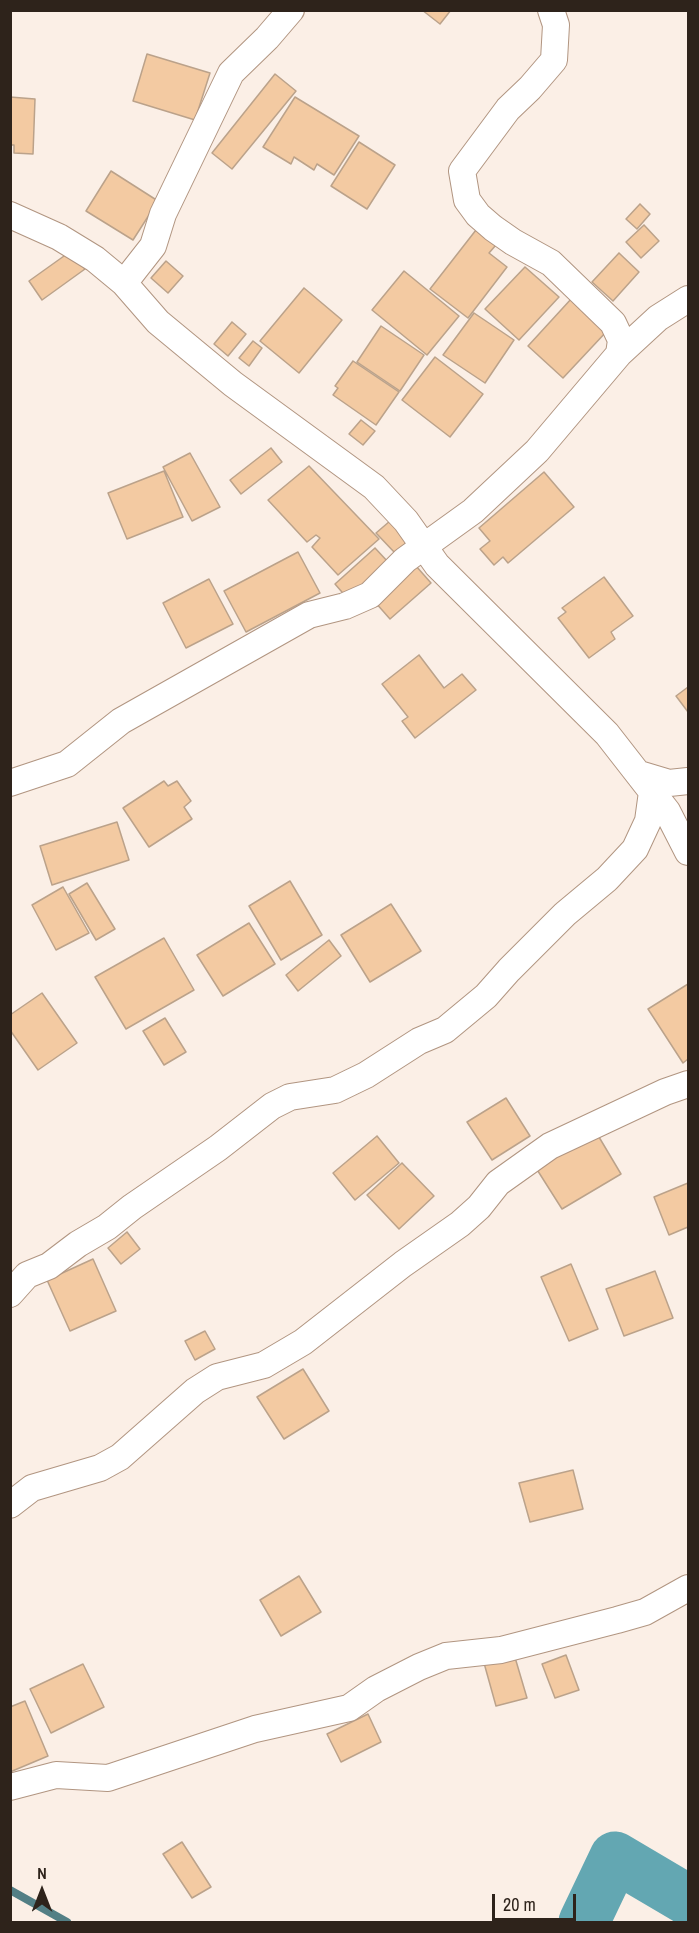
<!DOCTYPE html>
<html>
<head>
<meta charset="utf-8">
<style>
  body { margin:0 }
  #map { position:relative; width:699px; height:1933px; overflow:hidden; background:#fbefe6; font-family:"Archivo Narrow",sans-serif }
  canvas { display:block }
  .frame { position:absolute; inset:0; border:12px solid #2e231b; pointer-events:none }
  .north { position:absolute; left:12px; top:1861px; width:60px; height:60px; -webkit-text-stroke:4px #fbefe6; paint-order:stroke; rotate:0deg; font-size:16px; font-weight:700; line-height:24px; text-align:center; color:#2e231b }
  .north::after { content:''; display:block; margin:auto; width:21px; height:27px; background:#2e231b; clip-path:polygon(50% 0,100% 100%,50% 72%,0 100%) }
  .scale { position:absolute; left:492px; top:1894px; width:84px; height:27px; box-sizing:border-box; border:3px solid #2e231b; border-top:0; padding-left:8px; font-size:18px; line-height:21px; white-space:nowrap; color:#2e231b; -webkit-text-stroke:4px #fbefe6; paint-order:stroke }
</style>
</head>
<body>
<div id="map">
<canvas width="699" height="1933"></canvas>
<div class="frame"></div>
<div class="north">N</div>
<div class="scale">20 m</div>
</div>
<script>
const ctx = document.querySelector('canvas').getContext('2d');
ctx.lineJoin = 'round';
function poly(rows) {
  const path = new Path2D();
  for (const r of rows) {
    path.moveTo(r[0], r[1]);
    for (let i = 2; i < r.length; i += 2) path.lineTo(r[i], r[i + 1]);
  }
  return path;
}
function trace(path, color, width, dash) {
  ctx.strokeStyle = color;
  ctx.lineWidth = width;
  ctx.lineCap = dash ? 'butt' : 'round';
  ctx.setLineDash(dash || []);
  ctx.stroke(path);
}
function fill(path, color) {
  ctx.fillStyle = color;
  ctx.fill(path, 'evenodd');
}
trace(poly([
  [10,1890,67,1922]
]), '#537f85', 8);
trace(poly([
  [584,1922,615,1857,688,1900]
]), '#63a7b2', 51);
const building = poly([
  [422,10,451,10,440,24,422,10],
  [147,54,210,73,195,120,133,101,147,54],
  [275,74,296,91,232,169,212,153,275,74],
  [10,97,35,99,33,154,14,153,14,145,10,145,10,97],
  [295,97,359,136,334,175,317,164,314,170,294,157,291,164,263,147,295,97],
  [359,142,395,165,367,209,331,186,359,142],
  [111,171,158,201,133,240,86,211,111,171],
  [640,204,650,214,637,229,626,219,640,204],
  [644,225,659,241,641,258,626,242,644,225],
  [476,230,496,245,489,253,507,267,468,318,430,289,476,230],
  [71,251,85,269,42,300,29,281,71,251],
  [619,253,639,272,613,301,592,282,619,253],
  [166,261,183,276,168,293,151,278,166,261],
  [525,267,559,297,519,340,485,309,525,267],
  [404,271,459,316,427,355,372,310,404,271],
  [304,288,342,320,299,373,260,341,304,288],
  [572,298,607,331,563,378,528,346,572,298],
  [474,313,514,340,485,383,443,355,474,313],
  [232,322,246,334,228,356,214,344,232,322],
  [381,326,424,355,400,391,357,362,381,326],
  [253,341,262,348,249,366,239,358,253,341],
  [435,357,483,394,450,437,402,400,435,357],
  [353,361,399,392,376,425,333,395,338,388,335,386,353,361],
  [361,420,375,431,363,445,349,434,361,420],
  [271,448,282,462,241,494,230,480,271,448],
  [190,453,220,507,192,521,163,467,190,453],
  [309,466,379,539,338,575,312,547,320,538,316,535,307,542,268,500,309,466],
  [164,471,183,517,127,539,108,493,164,471],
  [544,472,574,507,508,563,503,557,494,565,480,549,490,541,479,528,544,472],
  [390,521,408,541,395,553,376,533,390,521],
  [375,548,389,563,348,599,335,584,375,548],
  [298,552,320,593,246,632,224,591,298,552],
  [416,566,431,583,390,619,375,602,416,566],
  [604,577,633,616,611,632,615,639,589,658,558,618,566,612,562,608,604,577],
  [209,579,233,624,186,648,163,603,209,579],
  [419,655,444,688,462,674,476,690,415,738,402,721,408,717,382,684,419,655],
  [688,687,688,712,676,696,688,687],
  [164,781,168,786,177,781,191,801,184,807,192,819,149,847,123,808,164,781],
  [117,822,129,860,52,885,40,846,117,822],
  [290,881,322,935,281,960,249,906,290,881],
  [87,883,115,929,96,940,69,894,87,883],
  [63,887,89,933,56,950,32,905,63,887],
  [391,904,421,951,370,982,341,935,391,904],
  [249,923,275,964,223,996,197,955,249,923],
  [164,938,194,990,126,1029,95,977,164,938],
  [329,940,341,956,298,991,286,975,329,940],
  [688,984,688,1059,683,1063,648,1009,688,984],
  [42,993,77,1043,38,1070,10,1030,10,1015,42,993],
  [165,1018,186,1052,164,1065,143,1031,165,1018],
  [506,1098,530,1136,492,1160,467,1122,506,1098],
  [596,1132,621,1174,562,1209,536,1168,596,1132],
  [377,1136,399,1163,355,1200,333,1173,377,1136],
  [402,1163,434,1196,399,1229,367,1195,402,1163],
  [688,1183,688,1227,669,1235,654,1197,688,1183],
  [127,1232,140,1249,121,1264,108,1248,127,1232],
  [93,1259,116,1311,70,1331,47,1280,93,1259],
  [571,1264,598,1329,569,1341,541,1277,571,1264],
  [655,1271,673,1318,624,1336,606,1289,655,1271],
  [205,1331,215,1349,195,1360,185,1341,205,1331],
  [303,1369,329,1411,284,1439,257,1397,303,1369],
  [573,1470,583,1509,530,1522,519,1483,573,1470],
  [299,1576,321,1612,281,1636,260,1600,299,1576],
  [514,1654,527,1698,496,1706,484,1663,514,1654],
  [566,1655,579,1690,555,1698,542,1664,566,1655],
  [83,1664,104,1707,51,1733,30,1689,83,1664],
  [25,1701,48,1756,10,1772,10,1707,25,1701],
  [368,1714,381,1742,341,1762,327,1734,368,1714],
  [182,1842,211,1887,192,1898,163,1854,182,1842]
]);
fill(building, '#f3caa2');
trace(building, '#bba28a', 1.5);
const street = poly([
  [10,215,59,237,95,259,124,283,158,322,233,384,374,487,406,521,437,565,607,734,667,811,688,852],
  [124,283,153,246,163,214,231,73,267,38,291,10],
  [619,354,658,318,688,299],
  [639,774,669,783,688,781],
  [10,783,67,764,121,721,309,615,345,606,370,595,405,560,473,511,537,451,619,354,621,340,613,323,551,263,513,242,493,228,478,215,467,200,462,171,508,109,530,88,554,60,556,25,551,10],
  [10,1294,27,1275,49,1266,78,1244,107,1227,132,1207,218,1148,272,1106,290,1097,335,1090,366,1075,419,1041,445,1030,486,996,509,970,565,914,607,879,635,849,648,821,652,792],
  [10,1505,32,1488,100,1468,120,1457,195,1391,217,1377,264,1365,303,1342,403,1264,460,1224,479,1207,498,1183,550,1146,665,1092,688,1084],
  [10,1787,56,1775,108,1778,255,1729,349,1708,376,1689,419,1667,446,1656,501,1650,617,1620,645,1612,688,1588]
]);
trace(street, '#b19581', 28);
trace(street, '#fff', 26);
</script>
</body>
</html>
